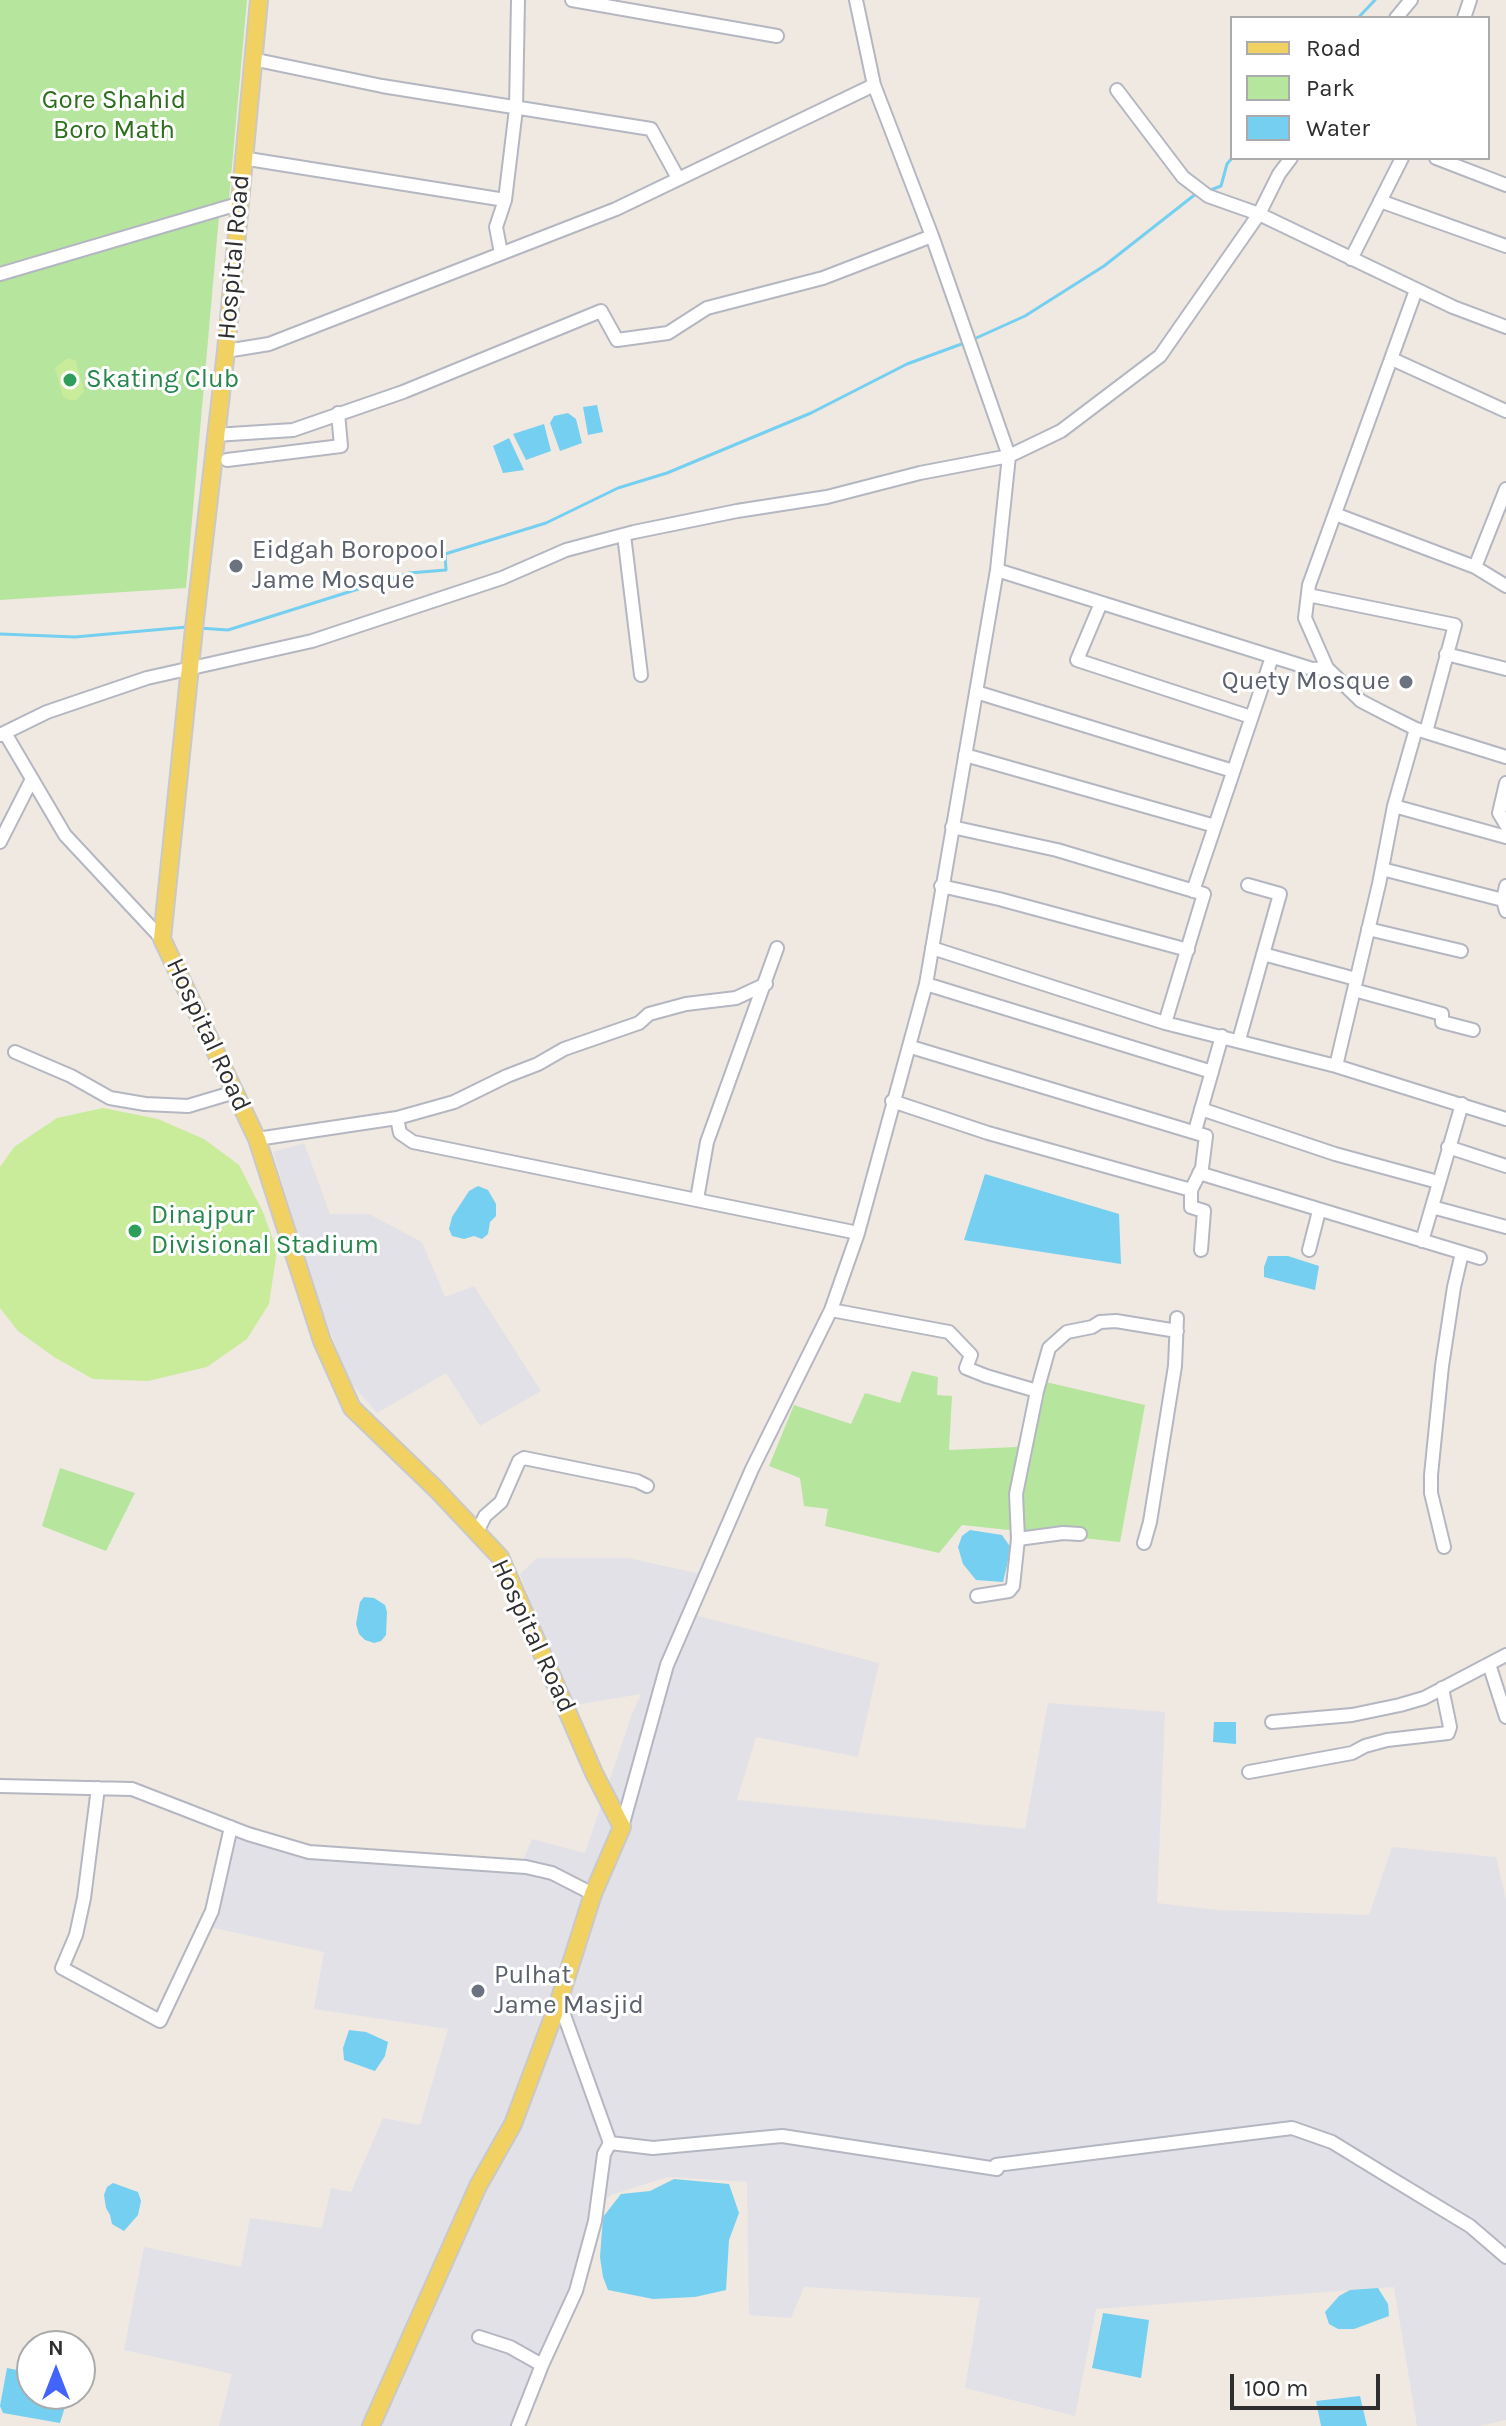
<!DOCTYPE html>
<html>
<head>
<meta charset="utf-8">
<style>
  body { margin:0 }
  #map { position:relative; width:1506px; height:2426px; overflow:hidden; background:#efe9e1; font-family:Karla,sans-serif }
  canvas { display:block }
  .legend { position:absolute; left:1230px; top:16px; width:260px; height:144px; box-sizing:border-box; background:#fff; border:2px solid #ababab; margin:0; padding:10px 14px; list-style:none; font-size:24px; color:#2e2e2e }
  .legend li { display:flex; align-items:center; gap:16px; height:40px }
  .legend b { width:40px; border:2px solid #ababab }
  .north { position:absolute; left:16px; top:2330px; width:80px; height:80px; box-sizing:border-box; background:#fff; border:2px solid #ababab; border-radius:50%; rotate:0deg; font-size:22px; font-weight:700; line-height:32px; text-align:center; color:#2e2e2e }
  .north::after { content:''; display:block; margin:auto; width:28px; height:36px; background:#4264fb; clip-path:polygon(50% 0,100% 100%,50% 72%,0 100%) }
  .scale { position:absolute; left:1230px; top:2374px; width:150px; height:36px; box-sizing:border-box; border:4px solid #2e2e2e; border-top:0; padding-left:10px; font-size:24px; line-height:28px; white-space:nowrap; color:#2e2e2e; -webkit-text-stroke:6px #fff; paint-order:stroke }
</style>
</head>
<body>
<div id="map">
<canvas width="1506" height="2426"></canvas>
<ul class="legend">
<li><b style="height:10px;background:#f2d163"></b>Road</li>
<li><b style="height:22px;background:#b6e59e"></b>Park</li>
<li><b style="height:22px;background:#75cff0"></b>Water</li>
</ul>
<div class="north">N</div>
<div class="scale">100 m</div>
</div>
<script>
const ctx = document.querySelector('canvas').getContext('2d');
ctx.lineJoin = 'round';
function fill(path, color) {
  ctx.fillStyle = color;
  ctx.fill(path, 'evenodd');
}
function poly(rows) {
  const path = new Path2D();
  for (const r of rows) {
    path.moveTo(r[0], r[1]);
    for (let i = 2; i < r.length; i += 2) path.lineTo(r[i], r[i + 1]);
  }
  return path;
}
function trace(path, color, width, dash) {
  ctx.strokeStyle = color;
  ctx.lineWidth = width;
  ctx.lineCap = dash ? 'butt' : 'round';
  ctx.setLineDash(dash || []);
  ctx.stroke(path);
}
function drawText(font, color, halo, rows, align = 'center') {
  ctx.font = font + ' Karla,sans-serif';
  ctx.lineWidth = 6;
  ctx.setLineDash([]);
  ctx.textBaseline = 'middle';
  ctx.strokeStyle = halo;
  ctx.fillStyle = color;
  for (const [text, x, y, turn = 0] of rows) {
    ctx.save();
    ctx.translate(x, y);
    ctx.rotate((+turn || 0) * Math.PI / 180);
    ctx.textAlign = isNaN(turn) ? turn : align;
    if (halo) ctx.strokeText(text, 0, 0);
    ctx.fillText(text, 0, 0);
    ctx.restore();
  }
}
fill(poly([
  [304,1143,330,1214,369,1214,422,1242,445,1297,474,1286,541,1391,480,1426,446,1373,377,1413,349,1381,316,1294,273,1152],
  [537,1558,628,1558,701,1574,687,1613,879,1663,858,1757,756,1737,737,1800,1025,1829,1048,1703,1165,1712,1157,1903,1217,1910,1369,1915,1392,1847,1496,1857,1506,1900,1506,2420,1479,2426,1417,2426,1394,2287,1096,2309,1075,2416,965,2388,980,2298,804,2287,791,2318,749,2315,747,2182,668,2177,611,2195,603,2202,571,2294,516,2426,219,2426,232,2374,124,2350,144,2247,241,2267,250,2218,322,2228,331,2188,351,2192,383,2118,420,2125,448,2029,314,2009,324,1952,209,1927,237,1834,310,1857,340,1861,518,1872,532,1839,585,1853,632,1714,641,1694,575,1705,551,1660,520,1574]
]), '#e3e1e8');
fill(poly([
  [0,0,247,0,229,199,0,272],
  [219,216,186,588,0,600,0,279],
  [912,1371,938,1377,937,1395,952,1396,949,1450,1017,1447,1037,1380,1145,1405,1120,1542,962,1525,939,1553,825,1526,828,1509,804,1506,800,1478,769,1466,794,1405,851,1424,865,1393,900,1403],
  [60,1468,135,1493,106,1551,42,1526]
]), '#b6e59e');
fill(poly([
  [68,358,76,361,84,391,77,400,70,400,63,397,55,368],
  [103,1108,158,1119,204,1139,239,1165,263,1212,277,1251,269,1304,247,1339,207,1367,148,1381,93,1379,54,1357,18,1331,0,1308,0,1167,14,1147,57,1118]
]), '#c9ec9a');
fill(poly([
  [597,405,603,432,588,435,583,407],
  [568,413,576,419,582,443,560,451,550,423,554,416],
  [544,424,551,451,526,460,513,434],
  [509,438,524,470,503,473,493,446],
  [985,1174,1119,1214,1121,1264,964,1240],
  [478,1186,488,1190,496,1204,496,1216,490,1222,488,1234,482,1239,474,1236,464,1239,452,1236,449,1229,452,1217,469,1191],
  [1268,1256,1288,1256,1319,1266,1315,1290,1264,1277,1264,1267],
  [970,1530,1002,1535,1011,1548,1003,1582,976,1580,963,1564,958,1547,962,1536],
  [364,1597,374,1598,385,1605,387,1612,386,1635,381,1641,374,1643,365,1640,359,1634,356,1624,360,1602],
  [1214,1722,1236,1722,1236,1744,1213,1742],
  [349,2030,366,2032,388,2042,385,2056,375,2071,344,2060,343,2048],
  [674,2179,729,2184,739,2213,729,2240,726,2290,695,2297,653,2299,608,2290,603,2277,600,2257,603,2217,621,2194,650,2191],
  [113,2183,138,2192,141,2201,138,2215,124,2231,112,2224,110,2215,106,2208,104,2195,107,2187],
  [1378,2288,1388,2304,1389,2316,1354,2329,1338,2329,1329,2324,1325,2312,1339,2296,1350,2290],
  [1103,2313,1149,2320,1141,2378,1092,2368],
  [7,2368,32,2373,32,2394,69,2394,60,2423,3,2413,0,2406],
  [1360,2396,1367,2426,1321,2426,1316,2401]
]), '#75cff0');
trace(poly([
  [1358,18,1375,0],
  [1208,191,1221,186,1227,164,1232,158],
  [974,339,1025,316,1104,266,1197,193],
  [199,628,228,630,409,573,446,570,445,554,546,523,618,488,667,473,811,413,907,364,967,342],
  [0,634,75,637,187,627]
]), '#75cff0', 3);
const minor = poly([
  [572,0,777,36],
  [1396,18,1411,0],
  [1464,18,1470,0],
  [252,59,382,86,651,129,678,178],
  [1117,90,1183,177,1208,196,1259,214,1453,307,1506,327],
  [242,158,505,200],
  [1436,158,1506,185],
  [1380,201,1506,246],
  [501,253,496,227,505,200,516,109,518,0],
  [1351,259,1402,158],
  [0,274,238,204],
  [226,351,269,344,616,209,874,85],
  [1392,359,1506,411],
  [215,435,293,430,403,392,601,311,617,340,668,333,707,308,823,278,932,236],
  [227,460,341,446,338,413],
  [1335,514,1475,567,1506,586],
  [624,535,641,675],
  [1475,567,1506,489],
  [997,570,1312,669,1327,668,1305,618,1309,585,1416,290],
  [1308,595,1455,625,1426,732],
  [1101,603,1077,660,1251,717],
  [1446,654,1506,669],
  [1327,668,1361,701,1388,715,1416,729,1506,757],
  [976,692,1233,771],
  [5,733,65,835,162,939],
  [0,735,47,712,147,678,312,641,502,578,566,550,634,532,737,511,827,497,920,473,1009,456,1061,431,1160,356,1259,214,1279,174,1291,158],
  [965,755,1215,826],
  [1506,783,1499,813,1506,825],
  [1394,806,1506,837],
  [952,827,1057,850,1204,894,1165,1023],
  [0,842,32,779],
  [1382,869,1503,900],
  [941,886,999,899,1188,950],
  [1506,886,1503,900,1506,911],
  [1193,891,1272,657],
  [1368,929,1461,951],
  [932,948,1165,1023,1336,1066,1379,884,1394,806,1416,729],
  [1263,954,1356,979],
  [926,984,1212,1072],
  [1354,990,1442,1014,1442,1022,1473,1030],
  [1239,1040,1280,894,1248,885],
  [911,1047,1206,1136,1202,1168,1191,1190,1191,1207,1204,1211,1201,1250],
  [15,1052,71,1076,110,1098,145,1104,188,1106,235,1092],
  [1336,1066,1506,1119],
  [892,1101,988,1133,1191,1190],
  [1201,1109,1335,1154,1438,1182],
  [397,1118,400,1133,413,1142,858,1233],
  [1195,1131,1222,1036],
  [257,1139,397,1118,454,1102,507,1076,538,1064,564,1049,639,1023,649,1014,686,1004,736,998,766,984],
  [1448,1147,1506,1166],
  [1199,1173,1480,1258],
  [697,1199,707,1142,777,948],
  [1432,1207,1506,1227],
  [1422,1241,1462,1104],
  [1309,1250,1319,1211],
  [831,1310,949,1332,971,1355,966,1368,986,1376,1037,1391],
  [477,1532,485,1516,501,1502,519,1461,524,1458,637,1481,647,1486],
  [1018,1539,1063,1533,1080,1534],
  [1144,1543,1150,1522,1175,1366,1177,1318],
  [1444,1547,1431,1493,1431,1475,1442,1366,1454,1287,1462,1253],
  [977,1596,1009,1591,1013,1586,1018,1539,1016,1494,1037,1391,1049,1348,1067,1332,1092,1327,1100,1322,1116,1321,1177,1331],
  [1489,1664,1506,1717],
  [1272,1722,1352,1715,1400,1705,1424,1698,1506,1655],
  [1249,1772,1352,1753,1365,1746,1387,1740,1448,1733,1450,1727,1442,1688],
  [0,1786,132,1789,248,1834,309,1852,526,1867,552,1873,593,1894],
  [98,1788,84,1898,76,1935,62,1968,160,2021,212,1911,231,1827],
  [622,1827,667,1665,752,1469,831,1310,858,1233,926,984,997,570,1009,456,932,236,874,85,856,0],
  [559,2001,610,2143,653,2148,782,2136,997,2169,996,2165,1292,2128,1332,2142,1394,2180,1470,2226,1506,2257],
  [479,2337,510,2347,542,2365],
  [518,2426,542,2365,576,2291,595,2221,604,2154,610,2143]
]);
const major = poly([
  [259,0,226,351,194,628,162,939,257,1139,322,1341,352,1408,436,1489,500,1557,594,1773,622,1827,593,1894,559,2001,513,2124,478,2186,371,2426]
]);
trace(minor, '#b4b7c1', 16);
trace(major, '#c9c9c9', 20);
trace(minor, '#fff', 12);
trace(major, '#f2d163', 16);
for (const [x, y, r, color] of [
  [70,380,8,"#2e9e5b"],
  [236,566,8,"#6b7280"],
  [1406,682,8,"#6b7280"],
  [135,1231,8,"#2e9e5b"],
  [478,1991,8,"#6b7280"]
]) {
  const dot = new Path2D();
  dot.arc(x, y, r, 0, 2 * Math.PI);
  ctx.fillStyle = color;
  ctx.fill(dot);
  trace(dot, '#fff', 3);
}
drawText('26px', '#2c6e1b', '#fff', [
  ["Gore Shahid",114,101],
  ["Boro Math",114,131]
]);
drawText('26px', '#2e2e2e', '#fff', [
  ["Hospital Road",234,257,-85],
  ["Hospital Road",208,1035,65],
  ["Hospital Road",533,1636,65]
]);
drawText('26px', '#27864d', '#fff', [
  ["Skating Club",86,380],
  ["Dinajpur",151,1216],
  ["Divisional Stadium",151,1246]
], 'left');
drawText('26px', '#5b616d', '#fff', [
  ["Eidgah Boropool",252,551],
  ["Jame Mosque",252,581],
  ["Quety Mosque",1390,682,"right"],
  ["Pulhat",494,1976],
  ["Jame Masjid",494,2006]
], 'left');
</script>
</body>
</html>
